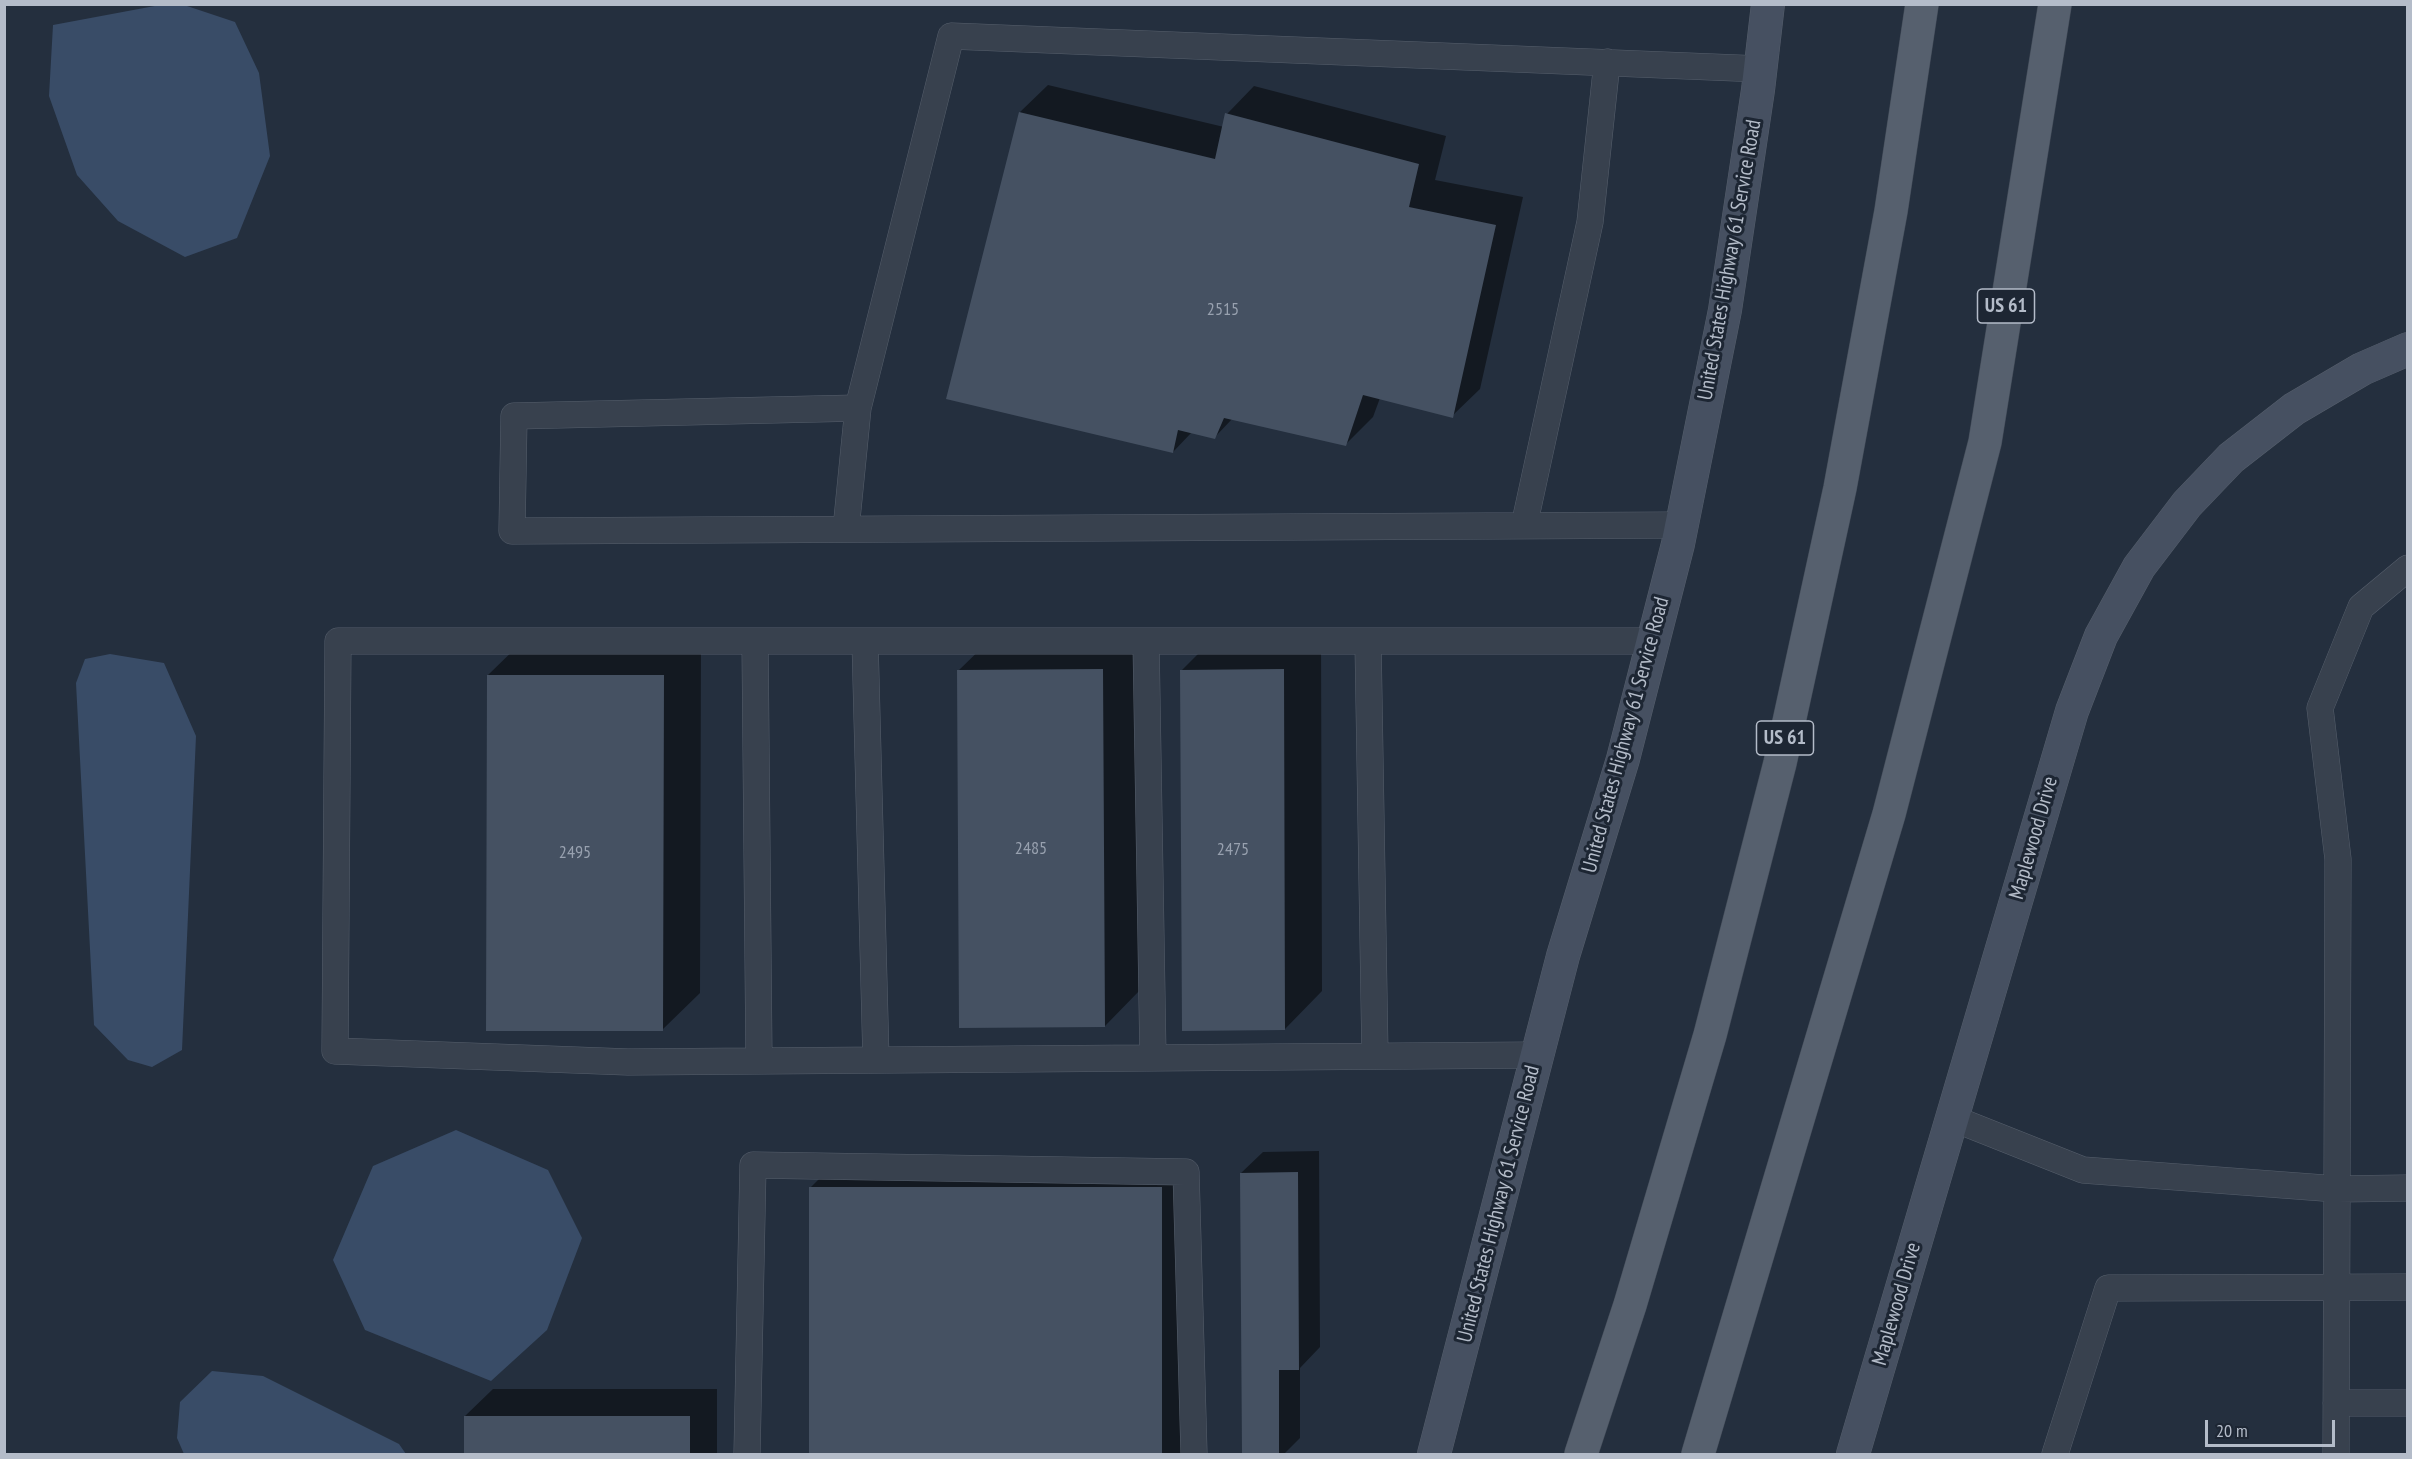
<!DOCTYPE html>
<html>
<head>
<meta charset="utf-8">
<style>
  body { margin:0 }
  #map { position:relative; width:2412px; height:1459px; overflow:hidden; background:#242f3e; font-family:"PT Sans Narrow",sans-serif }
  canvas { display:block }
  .frame { position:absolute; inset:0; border:6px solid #b4bcc9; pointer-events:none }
  .scale { position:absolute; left:2205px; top:1420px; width:130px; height:27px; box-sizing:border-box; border:3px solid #b4bcc9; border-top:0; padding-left:8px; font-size:18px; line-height:21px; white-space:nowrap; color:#b4bcc9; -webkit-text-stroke:4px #1d2633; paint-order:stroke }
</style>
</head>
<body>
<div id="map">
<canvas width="2412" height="1459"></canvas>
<div class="frame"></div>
<div class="scale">20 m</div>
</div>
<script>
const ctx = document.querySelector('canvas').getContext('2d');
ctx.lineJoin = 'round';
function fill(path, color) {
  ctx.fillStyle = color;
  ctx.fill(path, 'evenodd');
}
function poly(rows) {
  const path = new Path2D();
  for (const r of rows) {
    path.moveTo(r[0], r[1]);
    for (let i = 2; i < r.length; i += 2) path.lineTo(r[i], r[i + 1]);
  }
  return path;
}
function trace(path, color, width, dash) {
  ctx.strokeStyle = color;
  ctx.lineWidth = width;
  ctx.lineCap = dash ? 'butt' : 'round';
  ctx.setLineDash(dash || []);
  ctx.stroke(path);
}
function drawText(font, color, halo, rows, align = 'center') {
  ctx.font = font + ' "PT Sans Narrow",sans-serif';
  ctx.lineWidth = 6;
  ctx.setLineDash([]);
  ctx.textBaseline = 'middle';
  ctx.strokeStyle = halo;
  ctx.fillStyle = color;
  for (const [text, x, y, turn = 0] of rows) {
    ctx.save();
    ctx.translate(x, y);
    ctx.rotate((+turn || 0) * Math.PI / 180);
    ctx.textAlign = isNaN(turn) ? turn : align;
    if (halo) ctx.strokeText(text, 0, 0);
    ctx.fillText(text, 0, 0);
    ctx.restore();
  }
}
fill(poly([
  [160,5,184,5,235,22,259,73,270,156,237,238,185,257,118,221,77,175,49,96,53,25],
  [110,654,164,663,196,736,182,1050,152,1067,128,1060,94,1025,76,683,85,659],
  [456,1130,548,1170,582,1238,547,1330,491,1381,365,1330,333,1260,373,1166],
  [212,1371,263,1376,399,1444,406,1454,184,1454,177,1438,180,1402]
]), '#394c67');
fill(poly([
  [1048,85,1224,127,1227,114,1254,86,1446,136,1435,180,1523,197,1480,389,1452,416,1380,398,1373,417,1346,444,1233,418,1215,437,1192,432,1173,452,1020,112],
  [1140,632,1142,988,1105,1026,958,671,996,634],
  [1321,632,1322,991,1285,1029,1182,670,1219,633],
  [526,638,701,639,700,993,662,1030,488,675],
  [1319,1151,1320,1347,1300,1368,1300,1438,1284,1454,1243,1454,1241,1173,1263,1152],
  [838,1160,1189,1160,1189,1454,810,1454,810,1188],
  [493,1389,717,1389,717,1454,465,1454,465,1416]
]), '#0007');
fill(poly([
  [1019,112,1215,159,1225,113,1419,164,1409,207,1496,225,1453,418,1363,395,1346,446,1224,418,1215,439,1178,430,1173,453,946,399],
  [1103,669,1105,1027,959,1028,957,670],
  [1284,669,1285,1030,1182,1031,1180,670],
  [487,675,664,675,663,1031,486,1031],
  [1298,1172,1299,1370,1279,1370,1279,1454,1242,1454,1240,1173],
  [809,1187,1162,1187,1162,1454,809,1454],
  [464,1416,690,1416,690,1454,464,1454]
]), '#455162');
const lane = poly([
  [1682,525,512,531,514,416,858,408,951,36,1761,69],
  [1524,526,1590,222,1607,62],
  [846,529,858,408],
  [2408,568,2361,607,2320,708,2338,859,2337,1189,2408,1188],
  [755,641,759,1060],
  [865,641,876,1060],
  [1146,641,1153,1058],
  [1368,641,1375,1056],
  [1537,1055,628,1062,335,1051,338,641,1653,641],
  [1952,1118,2083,1170,2337,1189,2336,1454],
  [2336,1403,2408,1403],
  [747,1454,753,1165,1186,1172,1194,1454],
  [2055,1454,2108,1288,2408,1287]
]);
const secondary = poly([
  [1434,1454,1563,956,1623,759,1678,544,1725,310,1758,90,1768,4],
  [1853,1454,2072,711,2101,636,2139,567,2187,504,2231,458,2294,409,2362,369,2408,349]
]);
const primary = poly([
  [1581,1454,1630,1305,1710,1035,1780,763,1840,488,1891,211,1922,4],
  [1698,1454,1889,814,1985,442,2055,4]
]);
trace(lane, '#565f6c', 27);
trace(secondary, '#565f6c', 34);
trace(primary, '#414a57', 34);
trace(lane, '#38414e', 26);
trace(secondary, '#465061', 33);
trace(primary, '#56606e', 33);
drawText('18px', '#98a1af', null, [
  ["2515",1223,310],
  ["2485",1031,849],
  ["2475",1233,850],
  ["2495",575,853]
]);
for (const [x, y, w] of [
  [2006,306,57],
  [1785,738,57]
]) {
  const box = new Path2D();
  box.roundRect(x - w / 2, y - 17, w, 34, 4.5);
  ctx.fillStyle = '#1d2633';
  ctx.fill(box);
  trace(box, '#b4bcc9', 1.5);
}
drawText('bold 20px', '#b4bcc9', null, [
  ["US 61",2006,306],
  ["US 61",1785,738]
]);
drawText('21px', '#b4bcc9', '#1d2633', [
  ["United States Highway 61 Service Road",1730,260,-80],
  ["United States Highway 61 Service Road",1626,735,-75],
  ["Maplewood Drive",2034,838,-74],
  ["United States Highway 61 Service Road",1499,1204,-76],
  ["Maplewood Drive",1897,1304,-74]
]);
</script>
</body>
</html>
